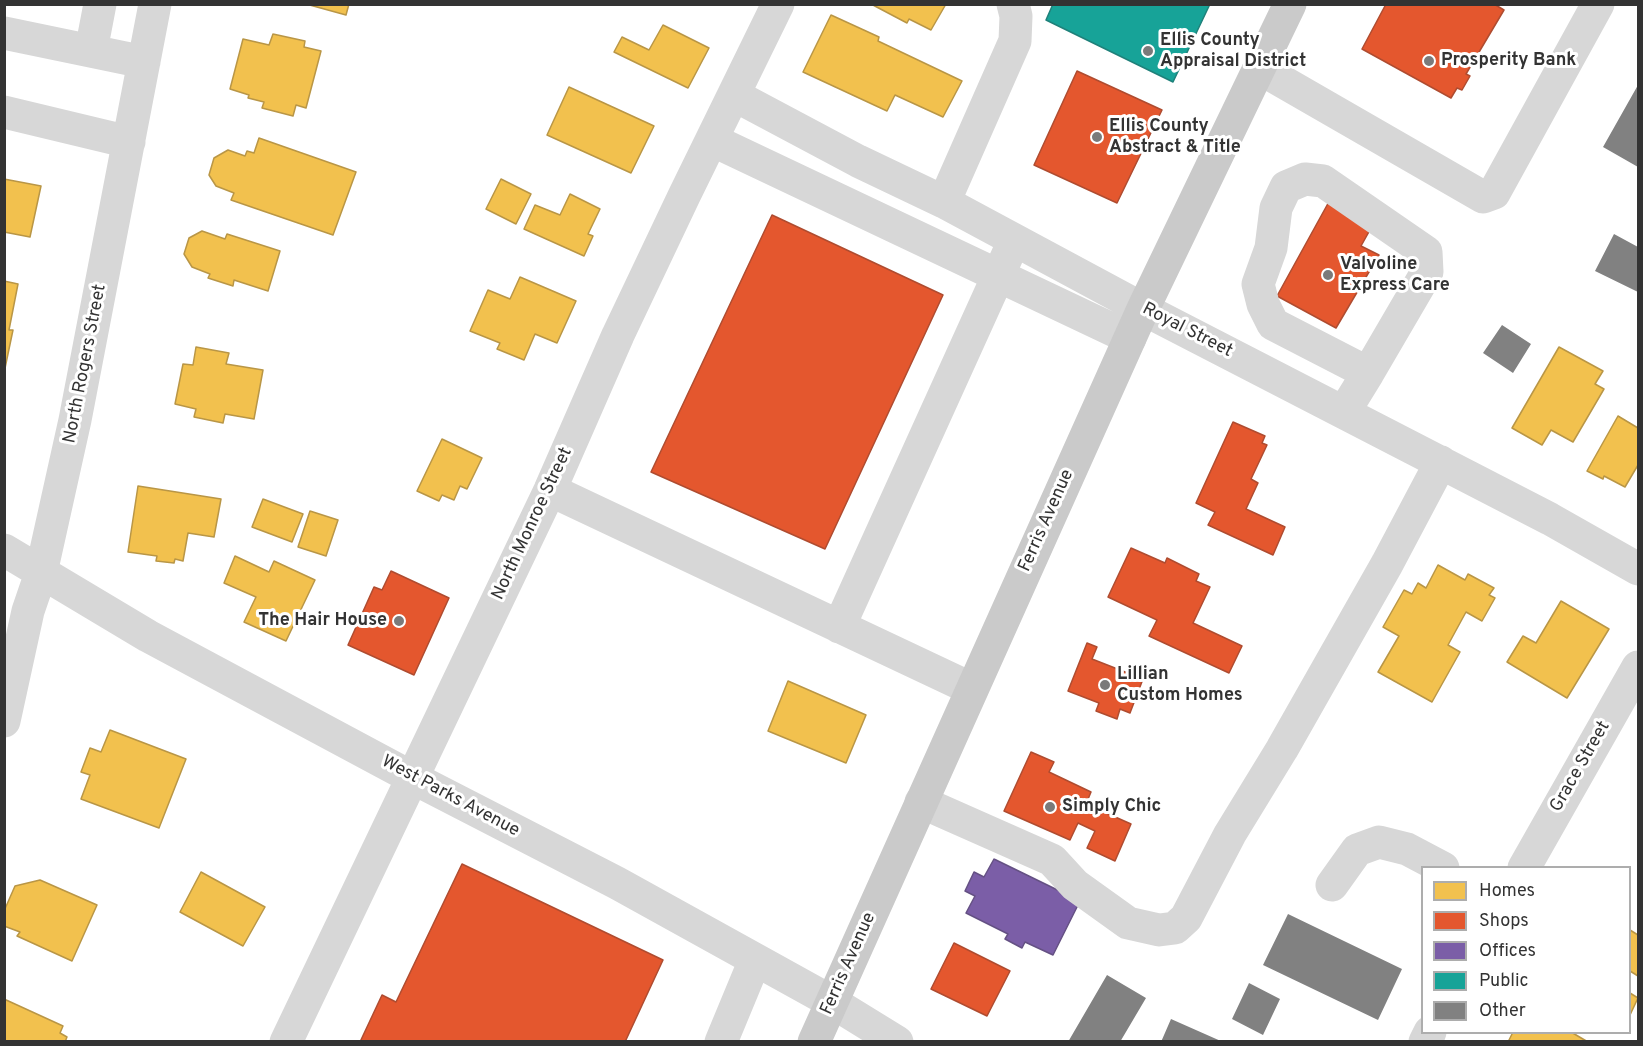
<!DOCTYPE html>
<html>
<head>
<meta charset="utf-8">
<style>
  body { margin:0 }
  #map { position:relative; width:1643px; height:1046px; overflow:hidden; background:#fff; font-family:Overpass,sans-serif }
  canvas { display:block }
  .frame { position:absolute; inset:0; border:6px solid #333; pointer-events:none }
  .legend { position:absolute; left:1421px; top:866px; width:210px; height:168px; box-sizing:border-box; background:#fff; border:2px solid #adadad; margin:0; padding:8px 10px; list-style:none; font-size:18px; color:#333 }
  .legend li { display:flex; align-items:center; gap:12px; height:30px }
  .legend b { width:30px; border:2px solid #adadad }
</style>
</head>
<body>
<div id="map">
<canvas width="1643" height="1046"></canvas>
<div class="frame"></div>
<ul class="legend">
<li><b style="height:16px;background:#f2c14e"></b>Homes</li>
<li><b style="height:16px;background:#e4572e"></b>Shops</li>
<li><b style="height:16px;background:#7b5ea7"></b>Offices</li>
<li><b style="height:16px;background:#17a398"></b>Public</li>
<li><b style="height:16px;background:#818181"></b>Other</li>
</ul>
</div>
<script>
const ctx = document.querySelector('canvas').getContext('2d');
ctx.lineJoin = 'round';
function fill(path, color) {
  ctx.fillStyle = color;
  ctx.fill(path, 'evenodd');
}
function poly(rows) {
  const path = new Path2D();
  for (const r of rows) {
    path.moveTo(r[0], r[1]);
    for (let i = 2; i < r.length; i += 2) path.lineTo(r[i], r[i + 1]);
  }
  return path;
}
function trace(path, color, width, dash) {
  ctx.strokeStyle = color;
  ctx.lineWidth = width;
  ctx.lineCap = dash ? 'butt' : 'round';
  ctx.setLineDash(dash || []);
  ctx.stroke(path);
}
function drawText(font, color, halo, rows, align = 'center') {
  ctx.font = font + ' Overpass,sans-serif';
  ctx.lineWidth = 6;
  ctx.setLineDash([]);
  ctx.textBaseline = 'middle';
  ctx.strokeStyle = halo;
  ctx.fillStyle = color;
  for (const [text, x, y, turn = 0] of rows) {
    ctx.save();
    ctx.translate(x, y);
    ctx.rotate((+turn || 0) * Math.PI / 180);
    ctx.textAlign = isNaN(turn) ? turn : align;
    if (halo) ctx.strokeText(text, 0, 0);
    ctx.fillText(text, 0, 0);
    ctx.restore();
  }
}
const homes = poly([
  [306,4,349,4,346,15,306,4],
  [871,4,946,4,931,30,909,19,907,23,871,4],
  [831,15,879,37,878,41,962,81,943,117,895,95,887,111,803,72,831,15],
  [663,25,709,48,688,88,614,52,622,37,649,50,663,25],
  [273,34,305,41,304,47,321,51,306,108,296,105,293,116,262,108,264,102,248,98,249,95,230,89,243,39,269,45,273,34],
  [569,87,654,126,631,173,547,135,569,87],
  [259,138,356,172,333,235,231,200,234,193,216,186,209,175,214,158,228,150,245,156,247,151,254,153,259,138],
  [4,179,41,186,30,237,4,232,4,179],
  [501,179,531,194,516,224,486,209,501,179],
  [570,194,600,209,588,234,593,236,584,256,524,229,535,205,560,215,570,194],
  [202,231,225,239,227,234,280,251,268,291,234,280,233,286,208,278,210,274,192,267,184,254,189,238,202,231],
  [520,277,576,301,557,343,535,334,524,360,497,349,500,343,470,331,488,290,510,299,520,277],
  [4,281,18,284,9,330,13,330,4,373,4,281],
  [196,347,229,353,226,364,263,370,254,419,225,414,223,423,194,417,196,409,175,404,183,364,193,365,196,347],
  [1559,347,1603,371,1595,384,1604,389,1573,442,1551,430,1542,445,1512,428,1559,347],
  [1618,416,1638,428,1638,465,1625,487,1604,476,1603,479,1587,471,1618,416],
  [442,439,482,458,467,489,460,486,454,500,442,495,439,501,417,491,442,439],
  [138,486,221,499,214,537,188,533,183,561,175,559,174,563,156,561,157,556,128,552,138,486],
  [263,499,303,514,292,542,252,527,263,499],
  [310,511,338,520,326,556,298,547,310,511],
  [235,556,269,572,274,561,315,580,286,641,244,622,256,597,224,583,235,556],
  [1438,565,1465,580,1468,574,1494,588,1489,595,1495,598,1482,621,1466,612,1448,645,1460,652,1432,702,1378,672,1399,636,1383,627,1404,590,1412,594,1418,583,1426,588,1438,565],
  [1561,601,1609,629,1567,698,1507,662,1523,636,1536,643,1561,601],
  [788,681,866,715,846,763,768,731,788,681],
  [110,730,186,759,159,828,81,799,90,775,81,772,90,748,101,752,110,730],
  [201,872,265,907,243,946,180,912,201,872],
  [40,880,97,905,72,961,17,936,20,932,4,926,4,911,15,886,40,880],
  [1630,930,1638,935,1638,976,1630,971,1630,930],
  [1630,993,1638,998,1630,1015,1630,993],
  [4,999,63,1026,60,1033,67,1037,65,1042,4,1042,4,999],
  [1513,1032,1571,1032,1588,1042,1508,1042,1513,1032]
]);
fill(homes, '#f2c14e');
trace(homes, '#b99646', 1.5);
const shops = poly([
  [1386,4,1494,4,1504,10,1466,74,1470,76,1462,90,1457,88,1451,98,1362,49,1386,4],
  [1077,71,1162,110,1117,203,1034,165,1077,71],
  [1331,198,1375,221,1361,246,1379,255,1336,328,1277,296,1331,198],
  [772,215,943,295,825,549,651,472,772,215],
  [1233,422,1265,436,1262,443,1267,445,1251,479,1258,483,1246,509,1285,527,1273,555,1208,525,1215,512,1196,503,1233,422],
  [1131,548,1165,563,1167,558,1199,574,1196,581,1210,587,1193,623,1242,646,1229,673,1149,636,1157,620,1108,597,1131,548],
  [391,571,449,598,414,675,348,645,374,587,382,590,391,571],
  [1087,643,1097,647,1092,659,1143,679,1130,713,1120,709,1117,719,1096,711,1099,703,1068,691,1087,643],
  [1031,752,1054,762,1049,772,1091,792,1086,804,1131,824,1115,861,1087,848,1095,831,1078,823,1070,840,1004,811,1031,752],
  [462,864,663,960,625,1042,360,1042,382,995,396,1002,462,864],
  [954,943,1010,971,987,1016,931,989,954,943]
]);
fill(shops, '#e4572e');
trace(shops, '#af4c30', 1.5);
const offices = poly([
  [994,859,1080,901,1053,955,1025,942,1022,948,1005,939,1008,934,966,913,975,896,965,891,974,872,984,877,994,859]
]);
fill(offices, '#7b5ea7');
trace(offices, '#655184', 1.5);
const public = poly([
  [1053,4,1210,4,1173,82,1046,20,1053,4]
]);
fill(public, '#17a398');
trace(public, '#1f817a', 1.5);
fill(poly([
  [1638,85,1638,167,1603,147],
  [1614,234,1638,247,1638,292,1595,271],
  [1502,325,1531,344,1513,373,1483,353],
  [1288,914,1402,969,1378,1020,1263,965],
  [1107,975,1146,998,1120,1042,1068,1042],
  [1249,983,1280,999,1263,1035,1232,1019],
  [1171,1019,1223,1042,1161,1042]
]), '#818181');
trace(poly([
  [4,33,144,62],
  [91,51,100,4],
  [1259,68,1483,197,1494,193,1598,4],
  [734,95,858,161,944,202,1143,309,1550,519,1638,569],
  [4,112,129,142],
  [712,140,1130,338],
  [944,202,1015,41,1016,16,1013,4],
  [1344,412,1368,373,1427,272,1426,252,1323,181,1305,179,1286,187,1276,208,1271,248,1258,284,1263,304,1273,324,1368,373],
  [550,490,972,689],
  [4,550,148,636,413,778,617,883,832,1002,897,1042],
  [839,627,1008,254],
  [4,721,28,611,41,573,75,420,155,4],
  [921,802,1052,860,1075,885,1128,923,1159,930,1175,928,1186,918,1230,834,1282,749,1387,564,1441,462],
  [1524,868,1638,667],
  [1332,885,1357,850,1379,842,1407,849,1443,868],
  [286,1042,550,490,618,335,684,196,778,4],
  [721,1042,755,960],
  [1425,1042,1430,1032]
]), '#d7d7d7', 33);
trace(poly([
  [814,1042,1143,309,1290,4]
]), '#cacaca', 33);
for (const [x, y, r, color] of [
  [1148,51,6,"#7a7a7a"],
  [1429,61,6,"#7a7a7a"],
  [1097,137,6,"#7a7a7a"],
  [1328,275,6,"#7a7a7a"],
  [399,621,6,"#7a7a7a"],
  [1105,685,6,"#7a7a7a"],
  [1050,807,6,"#7a7a7a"]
]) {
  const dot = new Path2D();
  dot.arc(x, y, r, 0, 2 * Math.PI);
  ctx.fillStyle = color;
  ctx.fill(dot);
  trace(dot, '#fff', 2);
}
drawText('bold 18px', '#333', '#fff', [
  ["Ellis County",1160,41],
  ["Appraisal District",1160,62],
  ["Prosperity Bank",1441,61],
  ["Ellis County",1109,127],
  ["Abstract & Title",1109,148],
  ["Valvoline",1340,265],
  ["Express Care",1340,286],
  ["The Hair House",387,621,"right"],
  ["Lillian",1117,675],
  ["Custom Homes",1117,696],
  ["Simply Chic",1062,807]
], 'left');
drawText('18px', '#333', '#fff', [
  ["Royal Street",1187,331,27],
  ["North Rogers Street",86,364,-79],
  ["Ferris Avenue",1047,521,-66],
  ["North Monroe Street",533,524,-65],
  ["Grace Street",1581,767,-60],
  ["West Parks Avenue",450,797,28],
  ["Ferris Avenue",849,964,-66]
]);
</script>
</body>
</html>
